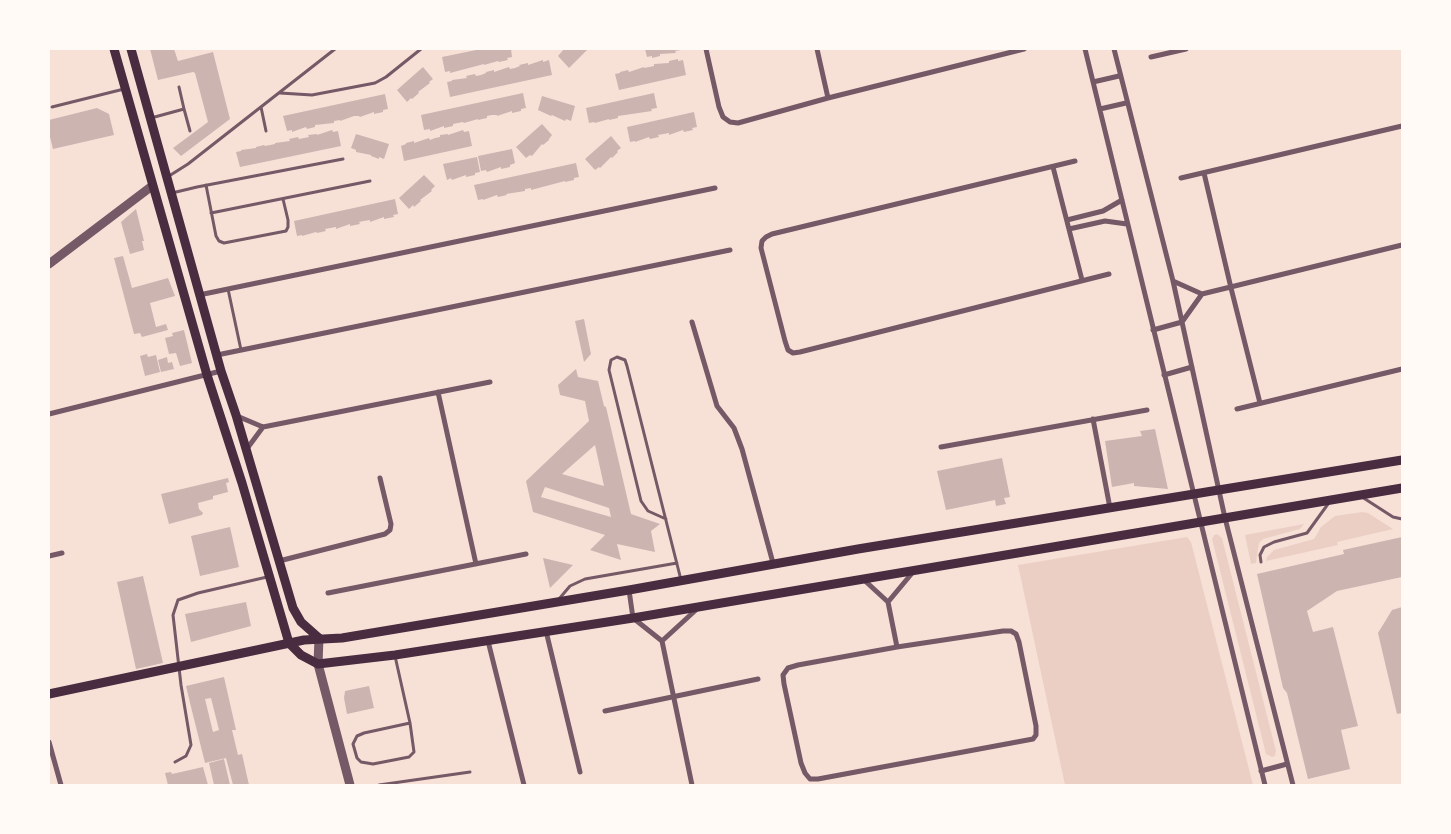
<!DOCTYPE html>
<html>
<head>
<meta charset="utf-8">
<style>
  body { margin:0 }
  #map { position:relative; width:1451px; height:834px; overflow:hidden; background:#f7e1d7; font-family:"Titillium Web",sans-serif }
  canvas { display:block }
  .frame { position:absolute; inset:0; border:50px solid #fffaf5; pointer-events:none }
</style>
</head>
<body>
<div id="map">
<canvas width="1451" height="834"></canvas>
<div class="frame"></div>
</div>
<script>
const ctx = document.querySelector('canvas').getContext('2d');
ctx.lineJoin = 'round';
function fill(path, color) {
  ctx.fillStyle = color;
  ctx.fill(path, 'evenodd');
}
function poly(rows) {
  const path = new Path2D();
  for (const r of rows) {
    path.moveTo(r[0], r[1]);
    for (let i = 2; i < r.length; i += 2) path.lineTo(r[i], r[i + 1]);
  }
  return path;
}
function trace(path, color, width, dash) {
  ctx.strokeStyle = color;
  ctx.lineWidth = width;
  ctx.lineCap = dash ? 'butt' : 'round';
  ctx.setLineDash(dash || []);
  ctx.stroke(path);
}
fill(poly([
  [1362,512,1368,513,1393,529,1337,542,1338,545,1266,561,1267,557,1274,550,1314,539,1321,527,1335,516],
  [1304,524,1300,529,1263,539,1259,543,1256,563,1251,564,1245,535],
  [1217,534,1222,538,1276,751,1275,756,1272,757,1266,754,1212,539,1214,535],
  [1187,537,1191,542,1253,785,1065,785,1018,565]
]), '#ebcfc5');
fill(poly([
  [150,49,174,49,178,61,213,52,230,119,181,156,173,148,208,122,195,73,193,72,158,80],
  [481,49,511,49,512,57,507,58,508,60,499,62,498,61,484,65,484,64,450,73,450,71,445,72,442,57],
  [564,49,588,49,569,68,558,56],
  [645,49,681,49,681,50,675,51,676,53,660,54,660,56,652,58,652,56,647,57],
  [678,59,678,61,683,60,686,75,619,90,615,74,620,73,620,72,628,70,629,72,644,67,644,68,654,66,654,64,669,63,669,61],
  [543,60,543,62,549,60,552,75,450,97,447,82,452,81,452,80,467,78,466,76,475,74,476,76,481,75,486,73,486,72,494,70,494,72,509,67,510,69,515,68,520,66,519,65,528,63,528,65],
  [423,67,433,79,429,82,430,83,418,92,419,93,412,99,411,98,407,102,397,90],
  [523,93,526,108,521,109,521,111,512,113,512,111,497,116,497,115,492,115,487,116,487,118,478,120,478,119,464,123,463,122,453,124,453,126,444,128,444,126,430,131,430,129,424,130,421,115],
  [654,93,657,108,651,109,652,111,618,116,618,118,609,120,609,119,595,123,594,122,589,123,586,108],
  [385,94,388,109,383,110,383,112,374,114,374,112,360,117,359,116,354,116,340,121,340,120,334,121,334,123,315,125,315,127,307,129,306,127,292,132,292,130,287,131,283,116],
  [542,96,575,106,571,121,566,119,565,121,552,115,551,116,538,110],
  [97,108,109,114,114,135,53,149,49,133,49,120],
  [694,112,697,127,692,128,693,130,684,132,683,130,669,135,669,133,658,135,659,137,650,139,649,137,635,142,635,141,630,142,627,127],
  [542,124,552,135,549,139,549,140,543,145,542,144,532,156,530,155,526,158,516,147],
  [332,130,333,132,338,131,341,146,240,167,236,152,241,151,241,150,256,148,256,147,264,145,265,146,275,144,275,143,290,141,289,139,298,137,299,139,309,137,308,135,317,134,317,135],
  [463,130,464,132,469,131,472,146,404,161,401,146,406,144,406,143,414,141,414,143,429,138,430,140,435,138,440,137,440,135,448,134,448,135],
  [356,134,389,144,384,159,379,157,379,159,371,156,371,155,356,152,356,150,351,148],
  [611,136,621,148,617,151,618,152,612,158,611,157,600,168,599,167,595,170,585,159],
  [512,149,515,163,510,165,510,167,501,169,501,167,487,172,486,170,481,171,478,156],
  [477,157,480,172,475,173,475,175,466,177,466,175,452,180,451,178,447,180,443,164],
  [576,163,579,177,574,178,574,180,565,182,565,181,531,190,531,188,525,189,525,191,506,194,507,195,498,197,497,195,483,200,483,199,478,200,474,185],
  [424,175,435,186,431,190,432,191,420,200,421,201,414,207,413,205,409,209,399,198],
  [395,199,398,214,393,215,394,217,384,219,384,217,370,222,370,220,364,221,359,222,360,224,350,226,350,224,336,229,336,227,325,229,326,231,317,233,316,232,302,236,302,235,297,236,294,221],
  [136,209,144,241,142,241,144,250,130,254,121,222],
  [123,256,132,288,168,278,175,296,150,303,156,327,166,324,168,330,142,337,140,333,134,334,114,258],
  [584,319,591,354,584,362,575,321],
  [184,330,192,363,180,366,176,353,169,354,165,338,173,336,172,333],
  [147,354,148,357,156,355,160,372,145,376,140,356],
  [167,357,168,363,172,362,174,369,161,372,158,360],
  [576,369,578,377,598,381,604,406,606,407,631,514,660,524,651,531,655,552,617,544,621,560,590,550,605,535,533,512,526,481,589,421,585,401,560,395,558,385],
  [595,445,604,486,562,474],
  [545,487,609,508,611,517,541,497],
  [1155,429,1168,489,1134,486,1134,483,1112,487,1105,441,1142,436,1140,431],
  [1002,458,1010,497,1004,498,1006,504,996,506,995,500,946,510,937,471],
  [228,478,229,482,226,483,228,492,213,496,213,499,198,503,199,509,203,513,202,515,169,524,161,494],
  [230,527,239,567,200,576,191,536],
  [1402,537,1402,577,1337,591,1307,611,1313,632,1333,627,1358,726,1341,730,1350,769,1308,779,1287,693,1283,688,1257,574,1344,554,1343,550],
  [543,558,573,565,550,588],
  [143,576,163,663,136,669,117,582],
  [246,602,251,626,191,642,185,614],
  [1402,607,1402,713,1397,714,1378,633,1392,610],
  [224,677,236,730,232,730,238,755,242,754,249,785,233,785,226,758,205,763,190,703,186,686],
  [211,698,219,730,213,732,205,699],
  [369,686,374,708,347,714,344,698,345,691],
  [224,759,230,785,214,785,209,763],
  [203,767,208,785,168,785,165,773,171,772,172,774]
]), '#ccb4b1');
trace(poly([
  [280,93,312,95,375,83,386,77,421,49],
  [52,107,124,89],
  [261,107,266,131],
  [184,109,190,131],
  [151,118,184,109,179,87],
  [169,176,188,164,335,49],
  [206,185,216,236,219,241,224,243,286,231,288,227,288,220,283,199],
  [172,193,197,187,343,159],
  [211,213,370,181],
  [228,289,241,350],
  [1362,497,1393,517,1402,519],
  [666,519,648,511,641,501,609,370,611,360,617,357,625,360,627,366,681,580],
  [1261,562,1260,555,1264,547,1274,542,1307,533,1328,504],
  [559,599,570,586,585,579,677,563],
  [395,656,410,723,414,752,409,757,373,764,361,762,357,758,353,744,357,736,364,733,410,723],
  [175,762,186,756,191,745,181,685,173,615,178,600,198,593,267,577],
  [379,785,470,772]
]), '#755966', 3);
trace(poly([
  [706,49,719,107,723,117,730,122,738,123,828,98,1024,49],
  [817,49,828,98],
  [1085,49,1265,785],
  [1114,49,1173,281,1225,518,1293,785],
  [1151,57,1186,49],
  [1093,82,1119,76],
  [1100,109,1126,103],
  [1075,161,772,234,766,237,762,241,761,248,785,341,788,350,793,353,800,352,1109,274],
  [1053,167,1082,280],
  [1204,173,1231,288,1260,403],
  [1181,178,1402,126],
  [1067,220,1103,211,1122,200],
  [1069,229,1105,221,1127,224],
  [1173,281,1202,294,1402,245],
  [199,295,715,188],
  [692,322,717,406,734,428,742,449,773,563],
  [1153,330,1182,322,1202,294],
  [217,355,730,250],
  [1164,375,1192,367],
  [438,392,476,564],
  [1237,409,1402,369],
  [49,414,221,371],
  [237,416,263,427,490,382],
  [1093,419,1110,508],
  [941,447,1147,410],
  [246,450,263,427],
  [49,556,62,553],
  [279,561,385,534,390,530,391,524,380,478],
  [863,579,888,602,897,647],
  [629,590,633,618,662,641,692,785],
  [328,593,526,554],
  [888,602,913,572],
  [546,631,580,772],
  [1003,631,1011,631,1016,634,1019,642,1036,726,1036,735,1033,739,818,779,810,779,805,773,801,763,784,684,783,675,788,668,798,665,897,647,1003,631],
  [488,641,524,785],
  [662,641,698,608],
  [605,711,758,679],
  [49,742,61,785],
  [1261,771,1287,764]
]), '#755966', 5);
trace(poly([
  [49,264,152,186],
  [319,638,318,664,350,785]
]), '#755966', 9);
trace(poly([
  [114,49,207,375,242,483,289,643,301,655,318,664,395,655,633,618,1402,488],
  [131,49,221,371,236,415,293,608,301,622,319,638],
  [49,694,304,640,342,638,629,590,858,549,1402,460]
]), '#4a2c40', 9);
</script>
</body>
</html>
